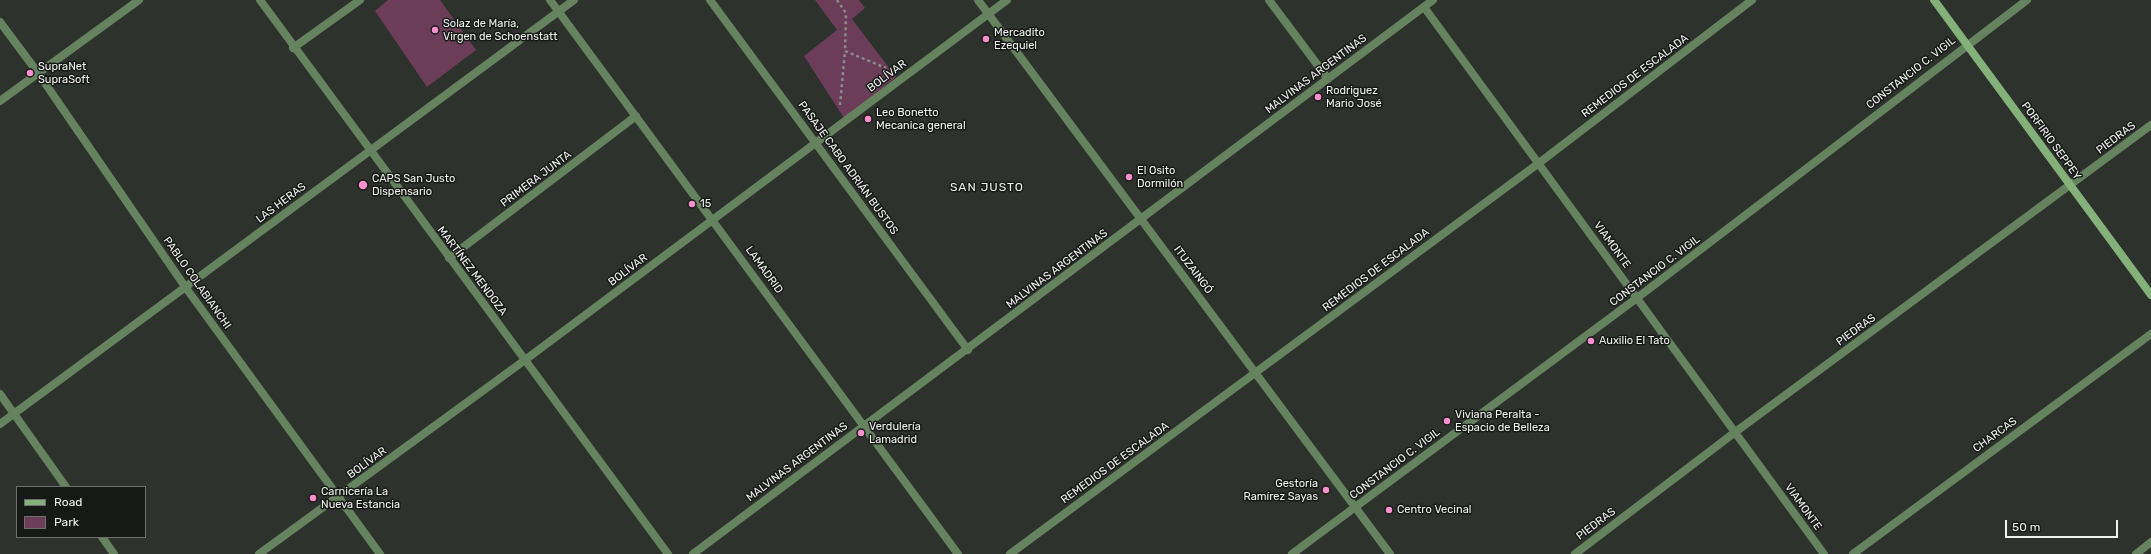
<!DOCTYPE html>
<html>
<head>
<meta charset="utf-8">
<style>
  body { margin:0 }
  #map { position:relative; width:2151px; height:554px; overflow:hidden; background:#2e322d; font-family:Rubik,sans-serif }
  canvas { display:block }
  .legend { position:absolute; left:16px; top:486px; width:130px; height:52px; box-sizing:border-box; background:#171917; border:1px solid #6e706d; margin:0; padding:5px 7px; list-style:none; font-size:12px; color:#f0f2ef }
  .legend li { display:flex; align-items:center; gap:8px; height:20px }
  .legend b { width:20px; border:1px solid #6e706d }
  .scale { position:absolute; left:2005px; top:520px; width:113px; height:18px; box-sizing:border-box; border:2px solid #f0f2ef; border-top:0; padding-left:5px; font-size:12px; line-height:14px; white-space:nowrap; color:#f0f2ef; -webkit-text-stroke:3px #171917; paint-order:stroke }
</style>
</head>
<body>
<div id="map">
<canvas width="2151" height="554"></canvas>
<ul class="legend">
<li><b style="height:5px;background:#83b179"></b>Road</li>
<li><b style="height:11px;background:#6c3d59"></b>Park</li>
</ul>
<div class="scale">50 m</div>
</div>
<script>
const ctx = document.querySelector('canvas').getContext('2d');
ctx.lineJoin = 'round';
function fill(path, color) {
  ctx.fillStyle = color;
  ctx.fill(path, 'evenodd');
}
function poly(rows) {
  const path = new Path2D();
  for (const r of rows) {
    path.moveTo(r[0], r[1]);
    for (let i = 2; i < r.length; i += 2) path.lineTo(r[i], r[i + 1]);
  }
  return path;
}
function trace(path, color, width, dash) {
  ctx.strokeStyle = color;
  ctx.lineWidth = width;
  ctx.lineCap = dash ? 'butt' : 'round';
  ctx.setLineDash(dash || []);
  ctx.stroke(path);
}
function drawText(font, color, halo, rows, align = 'center') {
  ctx.font = font + ' Rubik,sans-serif';
  ctx.lineWidth = 3;
  ctx.setLineDash([]);
  ctx.textBaseline = 'middle';
  ctx.strokeStyle = halo;
  ctx.fillStyle = color;
  for (const [text, x, y, turn = 0] of rows) {
    ctx.save();
    ctx.translate(x, y);
    ctx.rotate((+turn || 0) * Math.PI / 180);
    ctx.textAlign = isNaN(turn) ? turn : align;
    if (halo) ctx.strokeText(text, 0, 0);
    ctx.fillText(text, 0, 0);
    ctx.restore();
  }
}
fill(poly([
  [388,0,440,0,476,50,427,87,375,11],
  [815,0,859,0,865,8,852,19,896,77,844,118,804,56,837,30]
]), '#6c3d59');
trace(poly([
  [837,0,846,13,845,51,886,68],
  [840,105,845,51]
]), '#888b87', 2.5, [3, 3]);
trace(poly([
  [260,0,668,554],
  [550,0,958,554],
  [710,0,968,350],
  [978,0,1390,554],
  [1269,0,1328,79],
  [1424,7,1824,554],
  [0,22,38,73,186,288,380,554],
  [293,48,360,0],
  [0,101,139,0],
  [449,258,636,116],
  [0,394,66,487],
  [0,424,574,0],
  [102,537,114,554],
  [259,554,525,360,1007,0],
  [693,554,1433,0],
  [1010,554,1539,163,1752,0],
  [1292,554,1637,298,2027,0],
  [1575,554,1734,433,2151,125],
  [1853,554,2151,334],
  [2136,554,2151,542]
]), '#668360', 8);
trace(poly([
  [1934,0,2151,295]
]), '#83b179', 8);
for (const [x, y, r, color] of [
  [435,30,4,"#f890cd"],
  [986,39,4,"#f890cd"],
  [30,73,4,"#f890cd"],
  [1318,97,4,"#f890cd"],
  [868,119,4,"#f890cd"],
  [1129,177,4,"#f890cd"],
  [363,185,5,"#f890cd"],
  [692,204,4,"#f890cd"],
  [1591,341,4,"#f890cd"],
  [1447,421,4,"#f890cd"],
  [861,433,4,"#f890cd"],
  [1326,490,4,"#f890cd"],
  [313,498,4,"#f890cd"],
  [1389,510,4,"#f890cd"]
]) {
  const dot = new Path2D();
  dot.arc(x, y, r, 0, 2 * Math.PI);
  ctx.fillStyle = color;
  ctx.fill(dot);
  trace(dot, '#171917', 1.5);
}
drawText('11px', '#f0f2ef', '#171917', [
  ["Solaz de María,",443,24],
  ["Virgen de Schoenstatt",443,37],
  ["Mercadito",994,33],
  ["Ezequiel",994,46],
  ["SupraNet",38,67],
  ["SupraSoft",38,80],
  ["Rodriguez",1326,91],
  ["Mario José",1326,104],
  ["Leo Bonetto",876,113],
  ["Mecanica general",876,126],
  ["El Osito",1137,171],
  ["Dormilón",1137,184],
  ["CAPS San Justo",372,179],
  ["Dispensario",372,192],
  ["15",700,204],
  ["Auxilio El Tato",1599,341],
  ["Viviana Peralta -",1455,415],
  ["Espacio de Belleza",1455,428],
  ["Verdulería",869,427],
  ["Lamadrid",869,440],
  ["Gestoría",1318,484,"right"],
  ["Ramírez Sayas",1318,497,"right"],
  ["Carnicería La",321,492],
  ["Nueva Estancia",321,505],
  ["Centro Vecinal",1397,510]
], 'left');
drawText('11px', '#f0f2ef', '#171917', [
  ["CONSTANCIO C. VIGIL",1911,73,-38],
  ["MALVINAS ARGENTINAS",1316,74,-37],
  ["BOLÍVAR",887,76,-37],
  ["REMEDIOS DE ESCALADA",1635,76,-37],
  ["PIEDRAS",2116,138,-37],
  ["PORFIRIO SEPPEY",2051,141,54],
  ["PASAJE CABO ADRIÁN BUSTOS",848,168,54],
  ["PRIMERA JUNTA",536,179,-37],
  ["LAS HERAS",281,203,-37],
  ["VIAMONTE",1612,245,54],
  ["MALVINAS ARGENTINAS",1057,269,-37],
  ["BOLÍVAR",628,270,-37],
  ["LAMADRID",764,270,54],
  ["ITUZAINGÓ",1193,270,53],
  ["REMEDIOS DE ESCALADA",1376,270,-37],
  ["MARTÍNEZ MENDOZA",472,271,53],
  ["CONSTANCIO C. VIGIL",1655,271,-37],
  ["PABLO COLABIANCHI",197,283,55],
  ["PIEDRAS",1856,330,-36],
  ["CHARCAS",1995,435,-36],
  ["MALVINAS ARGENTINAS",797,462,-37],
  ["BOLÍVAR",367,463,-36],
  ["REMEDIOS DE ESCALADA",1115,463,-36],
  ["CONSTANCIO C. VIGIL",1395,464,-37],
  ["VIAMONTE",1803,507,54],
  ["PIEDRAS",1596,524,-37]
]);
ctx.letterSpacing = '1px';
drawText('12px', '#f0f2ef', '#171917', [
  ["SAN JUSTO",987,188]
]);
ctx.letterSpacing = '0px';
</script>
</body>
</html>
